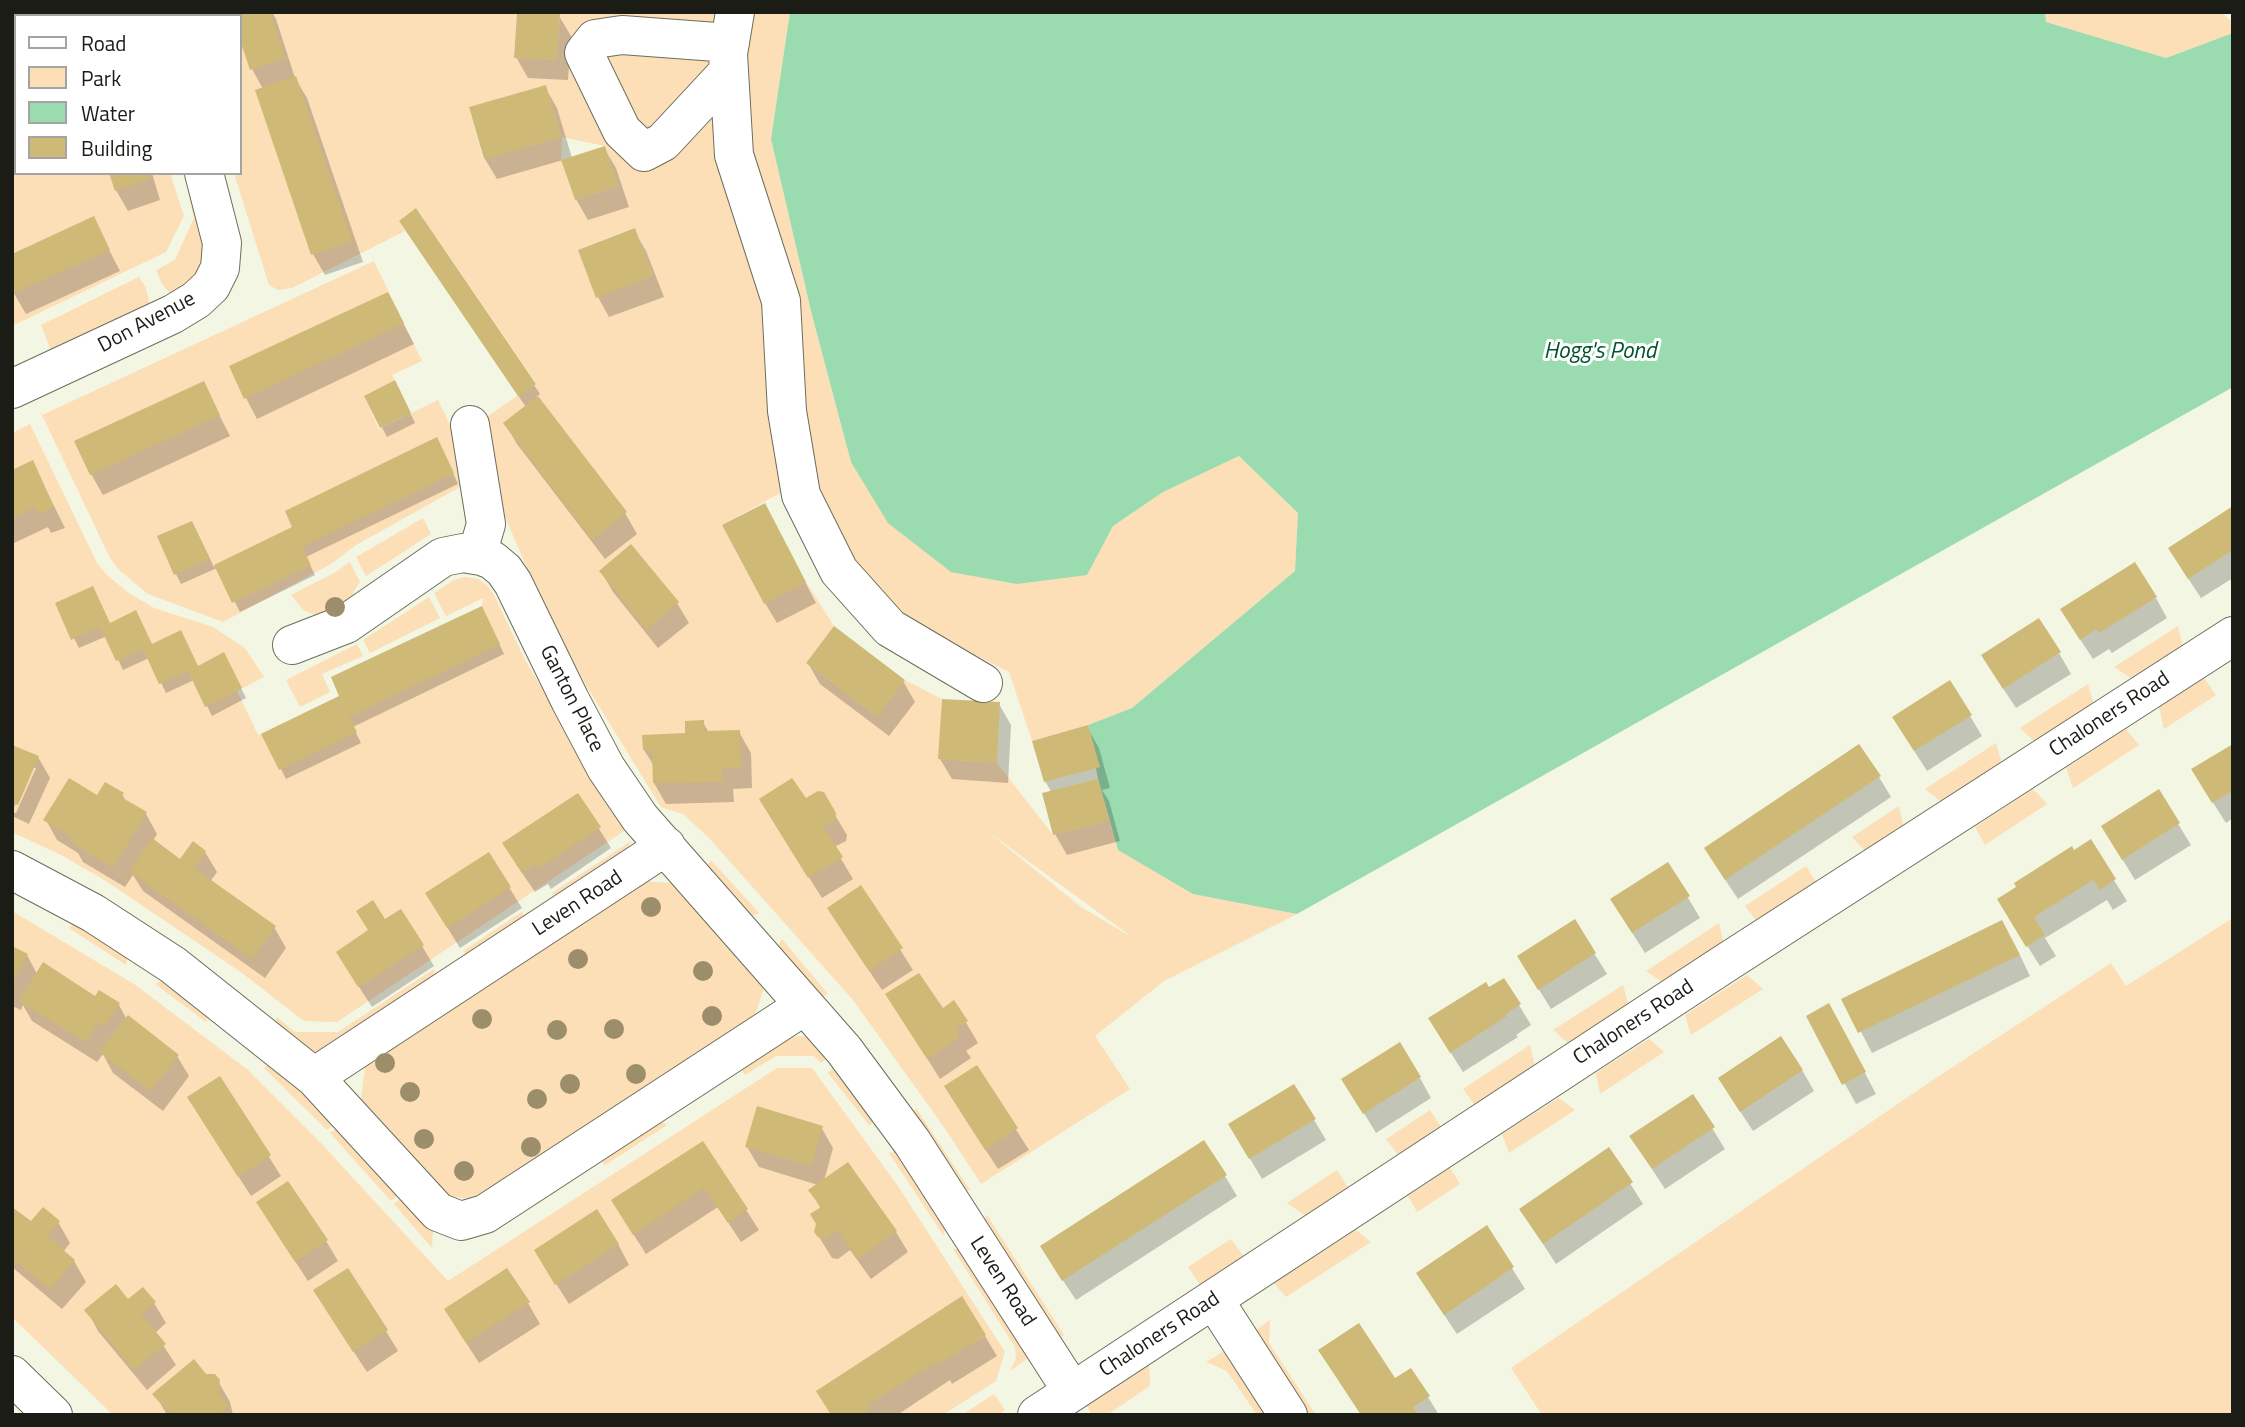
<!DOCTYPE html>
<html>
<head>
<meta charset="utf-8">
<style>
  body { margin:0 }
  #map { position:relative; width:2245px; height:1427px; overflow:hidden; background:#f3f6e3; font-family:"Titillium Web",sans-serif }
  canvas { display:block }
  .frame { position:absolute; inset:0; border:14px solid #1b1c16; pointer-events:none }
  .legend { position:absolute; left:14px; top:14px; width:228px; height:161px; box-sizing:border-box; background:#fff; border:2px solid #a4a4a2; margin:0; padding:9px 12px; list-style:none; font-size:21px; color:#1b1c16 }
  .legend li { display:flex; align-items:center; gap:14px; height:35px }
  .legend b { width:35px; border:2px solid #a4a4a2 }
</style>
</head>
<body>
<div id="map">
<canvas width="2245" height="1427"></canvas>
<div class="frame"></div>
<ul class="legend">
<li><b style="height:9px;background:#fff"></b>Road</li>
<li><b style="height:19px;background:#fcdeb7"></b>Park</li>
<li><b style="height:19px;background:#9adbaf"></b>Water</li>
<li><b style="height:19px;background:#ceba76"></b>Building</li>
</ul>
</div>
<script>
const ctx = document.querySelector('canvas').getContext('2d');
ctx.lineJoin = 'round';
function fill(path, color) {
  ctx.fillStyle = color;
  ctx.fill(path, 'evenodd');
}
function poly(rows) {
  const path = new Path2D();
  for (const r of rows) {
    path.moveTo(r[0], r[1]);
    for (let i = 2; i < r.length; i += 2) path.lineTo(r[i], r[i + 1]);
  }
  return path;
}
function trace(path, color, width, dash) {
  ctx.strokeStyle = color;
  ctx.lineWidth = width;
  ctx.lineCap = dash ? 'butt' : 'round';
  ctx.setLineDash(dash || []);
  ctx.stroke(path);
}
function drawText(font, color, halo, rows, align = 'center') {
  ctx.font = font + ' "Titillium Web",sans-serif';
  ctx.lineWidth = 6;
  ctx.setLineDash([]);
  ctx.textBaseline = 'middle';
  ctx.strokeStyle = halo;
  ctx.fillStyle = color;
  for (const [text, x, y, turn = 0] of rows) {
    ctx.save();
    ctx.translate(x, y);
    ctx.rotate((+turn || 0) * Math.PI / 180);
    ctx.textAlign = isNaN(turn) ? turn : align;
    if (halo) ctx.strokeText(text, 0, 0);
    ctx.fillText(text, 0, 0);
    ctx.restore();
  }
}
fill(poly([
  [12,12,125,12,126,16,16,16,16,173,170,173,184,216,166,252,12,326],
  [187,12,517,12,514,58,557,60,560,14,527,12,790,12,771,139,812,315,851,462,1087,575,1113,526,1163,492,1239,456,1298,513,1295,571,1132,708,1088,725,1032,741,1009,672,919,627,852,567,813,482,768,305,782,492,722,525,763,603,806,582,834,626,806,663,876,716,905,680,942,699,939,759,997,763,1053,835,1109,820,1118,850,1200,895,1297,914,1164,981,1095,1036,1130,1089,981,1184,946,1130,853,1000,709,838,683,814,661,807,586,685,548,615,504,515,485,418,536,383,417,209,399,221,405,231,292,288,278,290,269,285,234,173,240,173,240,16,188,16],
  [546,85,561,137,483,159,469,107],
  [562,137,605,146,618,186,575,200,561,160],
  [635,228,653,275,596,297,578,250],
  [987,831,1128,934,1128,935,1081,907],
  [2045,12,2221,12,2233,23,2233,33,2166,58,2046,22],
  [189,196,196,198,206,230,201,271,174,298,162,284,156,270,175,260,194,218],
  [374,261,422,361,392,375,395,380,364,396,379,429,438,400,452,429,469,482,356,545,331,564,223,622,148,594,119,570,110,558,42,415],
  [139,277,146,288,151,310,53,356,41,325],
  [30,424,97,563,108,576,129,593,154,608,213,627,245,648,264,677,237,691,258,735,339,696,331,677,482,606,483,598,446,616,434,593,454,580,465,577,478,579,487,585,493,593,525,660,600,788,627,829,337,1022,304,1021,242,973,106,881,61,855,12,832,12,433],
  [423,518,431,534,366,576,356,557],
  [350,562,360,582,354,591,351,600,321,618,303,610,291,595,334,573],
  [429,597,440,618,370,653,363,640],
  [2178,626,2183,647,2134,680,2114,667],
  [357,644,363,656,322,674,330,692,300,707,286,680],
  [2204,678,2216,695,2164,729,2159,707],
  [2088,684,2094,705,2036,743,2020,728],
  [2126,729,2139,745,2073,788,2066,768],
  [1996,743,2002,765,1943,803,1925,789],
  [2033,789,2047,804,1985,845,1975,827],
  [1899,806,1904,828,1867,853,1852,837],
  [631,841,627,850,560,900,552,893],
  [711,860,759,913,749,917,705,869],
  [1806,866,1818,885,1758,923,1745,906],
  [641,881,682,884,767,980,751,1026,481,1199,437,1196,360,1107,366,1060],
  [12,911,134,984,248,1070,320,1142,448,1281,777,1068,812,1068,898,1186,1005,1352,996,1381,943,1415,113,1415,12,1317],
  [523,911,524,923,470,958,463,951],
  [2233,918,2233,1415,1542,1415,1511,1368,1927,1084,2111,963,2126,986],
  [76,921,128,953,126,965,69,928],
  [1719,923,1724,945,1665,984,1646,971],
  [782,939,828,994,817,999,777,948],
  [434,969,435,982,321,1052,304,1050,274,1028,277,1017,295,1032,338,1032],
  [1747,975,1763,989,1691,1035,1685,1015],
  [166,979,208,1010,206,1022,155,984],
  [1623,985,1629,1007,1570,1045,1553,1030],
  [806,1036,813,1039,830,1056,821,1063,814,1056,776,1056,745,1075,739,1066,787,1037],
  [1649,1039,1664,1052,1600,1094,1596,1073],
  [1530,1045,1535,1067,1476,1107,1463,1089],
  [271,1060,334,1124,327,1130,264,1068],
  [836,1065,876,1117,870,1126,828,1073],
  [1559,1098,1575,1110,1509,1153,1502,1134],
  [916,1108,970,1190,959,1192,909,1118],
  [1430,1110,1442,1128,1399,1156,1386,1139],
  [659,1120,667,1125,604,1166,602,1156],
  [337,1128,398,1194,391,1201,330,1133],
  [901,1150,949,1224,943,1235,889,1153],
  [1450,1168,1460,1184,1417,1212,1408,1196],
  [1337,1170,1349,1189,1306,1216,1287,1203],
  [402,1197,433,1227,432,1248,394,1204],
  [987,1215,1064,1335,1056,1340,980,1223],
  [1356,1230,1371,1242,1286,1297,1274,1283],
  [1231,1239,1244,1257,1200,1285,1188,1267],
  [964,1248,1032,1355,1010,1371,1016,1358,1015,1347,953,1249],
  [1270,1320,1269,1343,1316,1415,1302,1415,1249,1335],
  [1228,1349,1270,1415,1257,1415,1227,1371,1206,1362],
  [1149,1363,1150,1386,1107,1415,1092,1415,1086,1404],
  [994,1394,1005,1410,999,1415,962,1415]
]), '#fcdeb7');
fill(poly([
  [790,12,2045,12,2046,22,2166,58,2233,33,2233,387,1297,914,1193,894,1118,850,1098,779,1088,725,1132,708,1295,571,1298,513,1239,456,1163,492,1113,526,1087,575,1017,584,951,572,888,523,851,462,812,315,771,139]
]), '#9adbaf');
fill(poly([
  [63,12,106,12,107,16,65,16],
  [233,12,272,12,276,19,295,78,307,98,363,262,325,275,313,254,263,89,252,69,240,34,240,16],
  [559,16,571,36,568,80,528,78,516,57],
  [545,87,557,108,572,158,604,148,616,168,629,207,588,220,576,199,563,160,497,179,485,159],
  [111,173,152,173,160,200,128,211,116,190],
  [93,219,120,271,26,314,12,290],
  [634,230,646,251,664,297,609,317,598,297],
  [407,231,534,385,540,394,536,397,625,513,637,534,605,559,517,444,505,423,526,407],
  [388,294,414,344,257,419,246,398],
  [203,383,230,436,103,495,91,474],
  [400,392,415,423,387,437,366,396],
  [442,449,458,484,306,557,315,575,240,612,217,568,181,584,176,574,197,532,214,567,295,528],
  [32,462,65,528,51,533,48,527,12,544,12,472],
  [2233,508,2233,578,2201,598,2182,569],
  [776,526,816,603,777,623,765,603],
  [601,571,677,603,689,623,658,648,613,592],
  [2156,598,2167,618,2112,653,2109,649,2093,659,2074,630],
  [57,604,110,624,198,667,229,664,246,698,212,716,194,680,166,693,149,658,123,670,107,636,79,648],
  [487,618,504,654,353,727,361,743,286,779,264,735,342,697],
  [2059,653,2071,674,2016,708,1995,676],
  [808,663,903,681,915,702,889,736,820,684],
  [999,704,1011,725,1008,783,952,779,940,759],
  [1970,716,1982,736,1927,771,1906,738],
  [703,722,709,733,739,732,751,753,752,788,733,789,734,802,666,804,654,783,654,766,644,750,687,734],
  [1087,727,1099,748,1110,788,1102,790,1109,801,1120,841,1067,855,1055,834,1052,793,1045,781],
  [12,746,38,757,50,778,29,824,12,816],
  [32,768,36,768,16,813,12,812],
  [2233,746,2233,818,2226,823,2205,790],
  [1879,777,1891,797,1738,899,1718,869],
  [2158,791,2191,845,2135,880,2115,847],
  [122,794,127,803,146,814,157,834,153,841,181,861,205,852,217,872,210,882,274,927,286,948,265,978,143,891,133,875,125,887,83,862,78,853,57,840,46,820,98,798],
  [822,794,847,835,846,841,834,847,853,879,822,898,773,820,805,801],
  [578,795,611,848,551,889,548,884,535,892,516,864],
  [2090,842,2127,901,2113,910,2107,900,2045,938,2056,956,2040,966,2011,920,2073,852],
  [488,854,522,908,460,948,439,914],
  [1668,864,1700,918,1645,953,1624,920],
  [861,888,913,970,882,990,841,929],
  [384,921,422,946,434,966,372,1007,350,973],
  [1574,921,1607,974,1551,1009,1531,977],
  [2014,943,2030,976,1872,1053,1844,999],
  [12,948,27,955,37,974,95,999,119,1005,127,1020,177,1056,189,1076,163,1111,113,1073,103,1054,97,1062,32,1021,23,1005,21,1010,12,1006],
  [1488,990,1519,1005,1531,1025,1516,1035,1518,1037,1463,1072,1442,1039],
  [954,1002,978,1043,966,1051,971,1058,940,1079,900,1015,942,1010],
  [1808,1017,1840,1026,1876,1094,1856,1104],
  [976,1067,1029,1150,998,1169,958,1107],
  [1802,1070,1814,1091,1753,1131,1732,1099],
  [219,1078,281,1176,251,1196,201,1118],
  [1420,1078,1431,1098,1376,1133,1356,1100],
  [1294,1086,1326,1140,1262,1179,1230,1125],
  [1692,1096,1725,1149,1665,1189,1644,1157],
  [821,1127,833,1148,824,1181,848,1165,896,1232,908,1252,871,1279,850,1250,838,1259,832,1258,816,1232,821,1209,810,1190,818,1185,759,1167,747,1147],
  [703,1143,759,1230,741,1242,718,1207,646,1254,625,1221],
  [1609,1150,1643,1204,1556,1264,1521,1210],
  [1225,1176,1237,1196,1076,1300,1054,1267],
  [12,1209,31,1224,58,1222,70,1243,63,1252,74,1261,86,1282,62,1309,12,1267],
  [270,1223,326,1241,338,1261,308,1281],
  [1486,1227,1525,1289,1457,1334,1430,1294],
  [618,1244,629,1265,569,1304,548,1271],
  [128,1301,154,1303,166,1323,155,1333,176,1365,147,1390,98,1331,87,1310],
  [528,1303,540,1324,479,1363,458,1330],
  [327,1311,386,1331,398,1351,367,1372],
  [985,1336,997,1356,952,1384,950,1380,897,1415,832,1415],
  [205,1375,218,1381,230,1402,233,1415,167,1415,155,1394],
  [1395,1381,1428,1397,1439,1415,1361,1415]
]), '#0003');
fill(poly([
  [231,12,270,12,285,58,250,70,240,40,240,16,232,16],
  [517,12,560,14,557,60,514,58],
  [296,76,352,241,311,255,255,90],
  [546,85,561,137,484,159,469,107],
  [605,146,618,186,575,200,561,160],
  [109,173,148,173,150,179,115,191],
  [416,208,536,384,518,396,399,221],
  [94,216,110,250,12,294,12,254],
  [635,228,653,276,596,298,578,250],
  [388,292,404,323,244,399,229,366],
  [395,380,411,413,380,428,364,396],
  [204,381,220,415,90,475,74,441],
  [538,396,627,512,592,540,503,423],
  [437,437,454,473,302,547,311,565,232,603,214,565,292,527,285,511],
  [33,460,54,507,38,514,35,507,12,518,12,470],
  [765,503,806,582,764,604,722,525],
  [2233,506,2233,550,2188,579,2168,548],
  [192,521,210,559,174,575,157,536],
  [631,544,679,602,646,629,599,571],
  [2135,562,2157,597,2099,633,2096,629,2080,640,2060,609],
  [93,586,110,623,136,610,152,644,181,630,198,666,224,652,242,688,205,707,188,671,159,684,143,649,116,661,100,627,71,640,55,603],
  [482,606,500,644,349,717,357,732,279,770,261,734,339,696,331,677],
  [2039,618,2061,652,2003,689,1981,655],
  [834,626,905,680,877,717,806,663],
  [1950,680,1972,715,1914,751,1892,717],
  [942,699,1000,702,997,763,938,759],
  [704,720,704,731,740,730,741,768,723,768,723,782,653,783,652,750,643,750,642,735,685,733,685,721],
  [1088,725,1100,767,1044,782,1032,741],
  [1859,744,1881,776,1725,880,1704,848],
  [2233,744,2233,791,2212,803,2191,769],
  [12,745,39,756,18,805,12,802],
  [69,778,97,795,105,782,124,793,121,797,147,812,113,868,69,841,72,837,43,820],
  [792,778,806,798,818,791,824,792,836,813,835,820,823,826,843,857,808,878,759,799],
  [1098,779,1109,820,1053,835,1042,793],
  [2159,789,2180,823,2122,860,2101,826],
  [578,793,601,827,538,869,535,864,522,873,502,843],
  [152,838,180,859,193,841,206,851,194,868,276,926,252,959,129,871],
  [2091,839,2116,879,2100,890,2093,880,2034,917,2045,935,2026,947,1997,899,2016,887,2014,883,2072,846,2074,850],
  [489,852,511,887,447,928,425,893],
  [1668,862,1690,896,1632,933,1610,899],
  [861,885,903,948,869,971,827,908],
  [373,900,385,919,401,909,424,945,358,987,336,952,368,930,356,911],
  [1575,919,1596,953,1538,990,1517,956],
  [2002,920,2020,955,1858,1033,1841,999],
  [12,946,28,954,12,984],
  [43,962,95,996,99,990,120,1003,105,1026,99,1022,85,1042,19,1001],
  [919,973,943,1008,954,1000,968,1021,956,1029,960,1037,927,1059,885,994],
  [1504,978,1521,1004,1506,1014,1507,1016,1450,1053,1428,1018,1486,982,1489,987],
  [1829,1003,1866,1072,1842,1085,1806,1016],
  [128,1015,179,1055,150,1091,99,1052],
  [1781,1036,1803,1070,1740,1112,1718,1078],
  [1400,1042,1421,1077,1363,1114,1341,1079],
  [977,1065,1018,1128,985,1150,944,1086],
  [220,1076,271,1155,238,1177,187,1097],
  [1294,1084,1316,1119,1249,1159,1228,1124],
  [1693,1094,1715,1127,1652,1169,1629,1136],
  [757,1106,823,1126,811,1166,745,1147],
  [1204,1140,1227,1175,1062,1281,1040,1246],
  [703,1141,748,1209,728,1223,704,1188,633,1235,611,1200],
  [1609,1147,1633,1182,1543,1244,1519,1209],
  [848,1162,897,1231,858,1259,837,1230,826,1239,818,1237,814,1232,816,1224,810,1214,821,1207,808,1190],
  [288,1181,328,1240,295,1262,256,1202],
  [12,1207,31,1221,43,1207,60,1221,47,1236,75,1260,50,1290,12,1258],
  [597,1209,619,1244,555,1285,534,1250],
  [1487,1225,1514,1267,1444,1315,1416,1273],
  [348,1268,388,1330,353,1352,313,1290],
  [507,1268,530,1302,466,1343,444,1309],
  [116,1284,128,1299,143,1287,156,1302,141,1314,166,1344,134,1370,84,1310],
  [962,1296,986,1335,939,1364,937,1361,868,1405,870,1409,861,1415,831,1415,816,1391],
  [1359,1323,1395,1378,1411,1368,1430,1396,1413,1407,1418,1415,1361,1415,1336,1377,1318,1350],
  [194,1359,206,1374,215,1374,220,1380,219,1389,217,1391,229,1406,222,1412,224,1415,171,1415,152,1394]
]), '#ceba76');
const minor = poly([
  [157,12,158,16],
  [735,12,728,54,734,155,781,301,787,411,801,495,839,571,890,628,983,683],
  [729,71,663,142,644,152,622,131,584,53,595,39,622,35,730,43],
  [12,389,173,314,196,300,211,286,220,268,222,243,204,173],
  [470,425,486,524,477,555],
  [292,645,346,624,443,557,463,553,481,556,492,560,504,570,513,583,570,700,606,768,640,818,844,1050,912,1142,1072,1391],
  [12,870,93,913,173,965,314,1077,438,1212,461,1221,485,1214,804,1006],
  [314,1077,666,846],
  [1214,1300,1288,1415],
  [12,1375,53,1415],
  [1037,1415,1724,964,2233,636]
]);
trace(minor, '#6c6e5d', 40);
trace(minor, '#fff', 38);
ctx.fillStyle = '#9d8e6b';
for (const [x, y] of [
  [335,607],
  [651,907],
  [578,959],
  [703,971],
  [712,1016],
  [482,1019],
  [614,1029],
  [557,1030],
  [385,1063],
  [636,1074],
  [570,1084],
  [410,1092],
  [537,1099],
  [424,1139],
  [531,1147],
  [464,1171]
]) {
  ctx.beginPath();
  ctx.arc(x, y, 10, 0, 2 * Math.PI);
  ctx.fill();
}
drawText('21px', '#1b1c16', '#fff', [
  ["Don Avenue",147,323,-28],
  ["Ganton Place",571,699,63],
  ["Chaloners Road",2110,715,-33],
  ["Leven Road",578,904,-33],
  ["Chaloners Road",1634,1023,-33],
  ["Leven Road",1002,1282,57],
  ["Chaloners Road",1160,1335,-33]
]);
drawText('italic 23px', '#02542d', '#fff', [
  ["Hogg's Pond",1600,352]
]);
</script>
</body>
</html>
